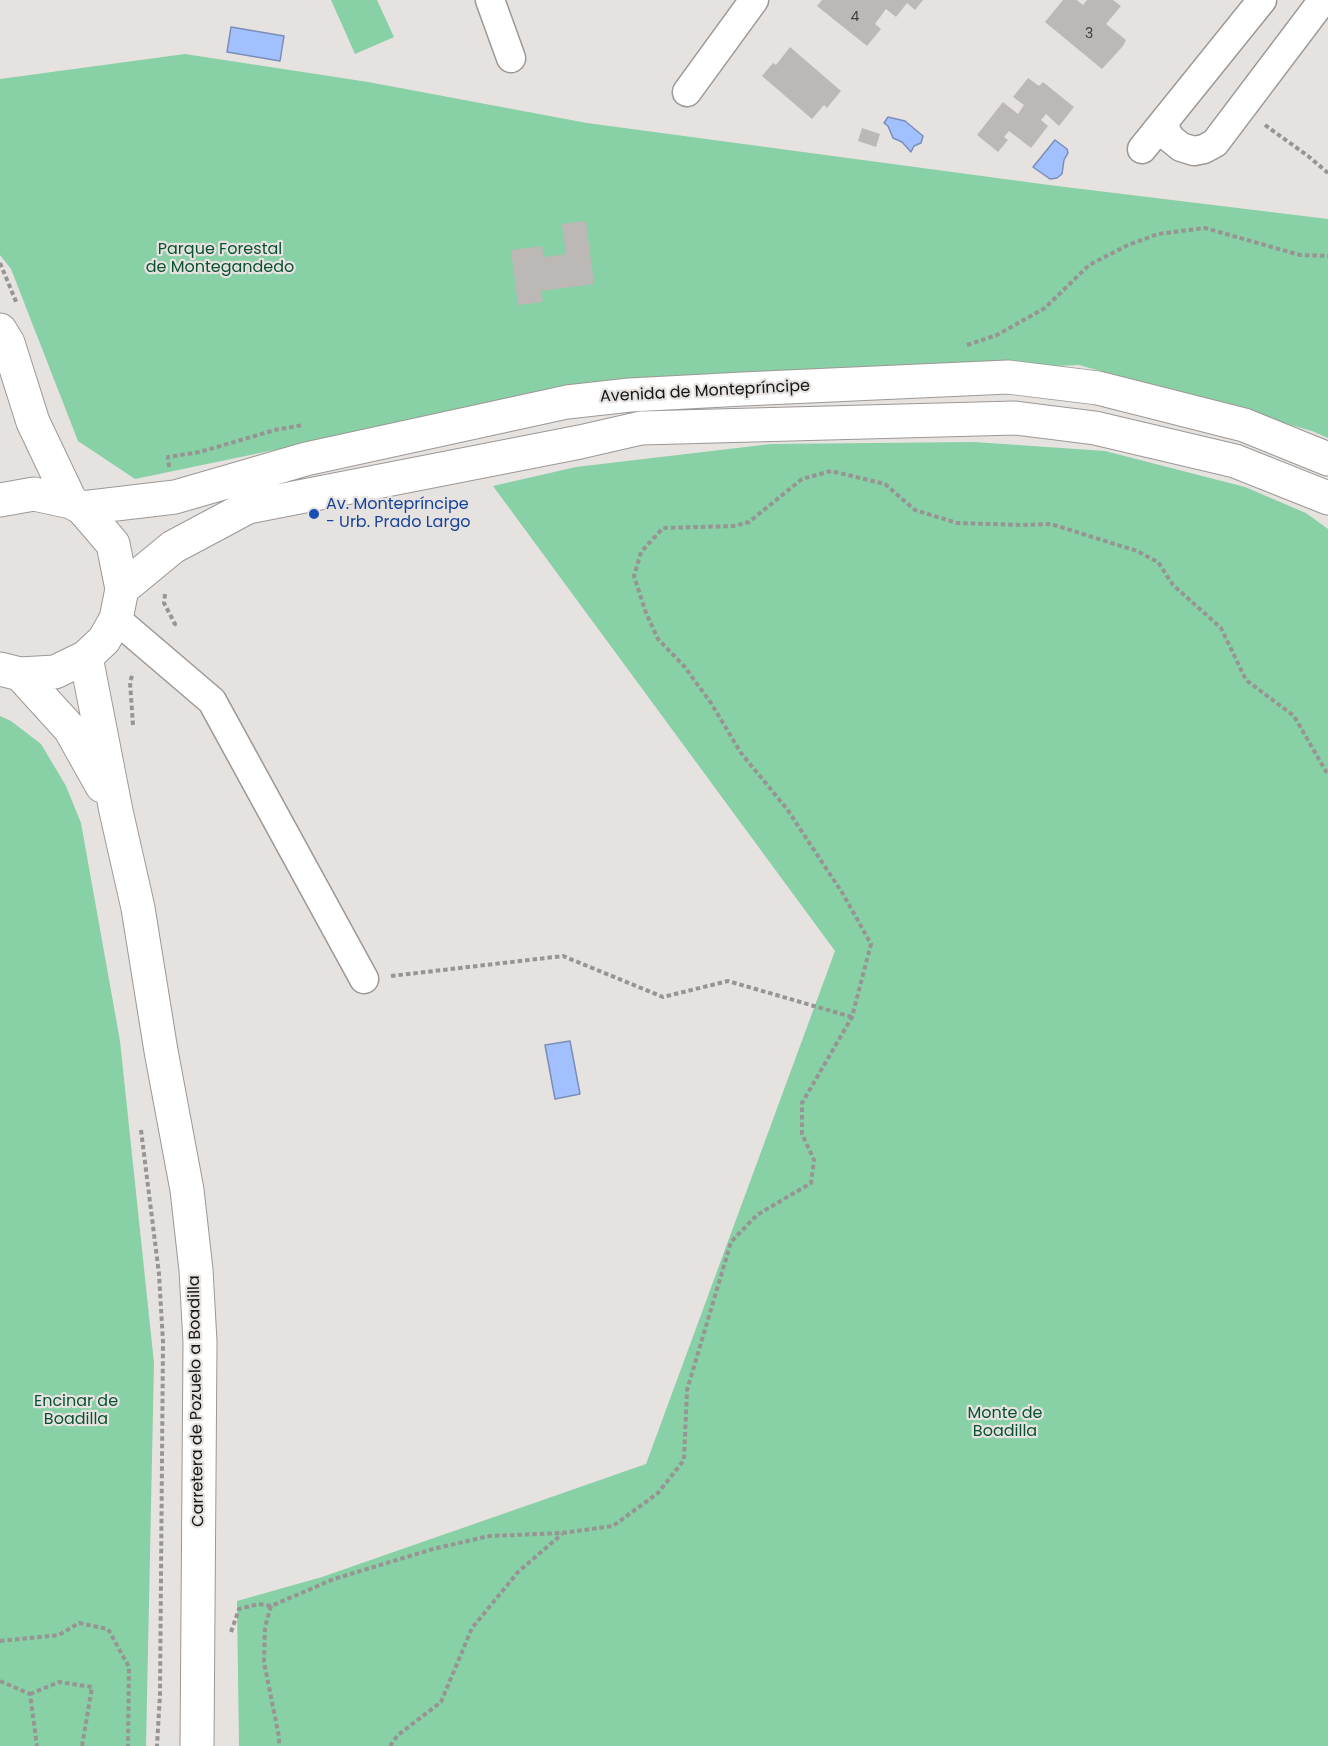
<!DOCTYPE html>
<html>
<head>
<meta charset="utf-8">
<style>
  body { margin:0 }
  canvas { display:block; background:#e6e2e0 }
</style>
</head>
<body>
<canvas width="1328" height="1746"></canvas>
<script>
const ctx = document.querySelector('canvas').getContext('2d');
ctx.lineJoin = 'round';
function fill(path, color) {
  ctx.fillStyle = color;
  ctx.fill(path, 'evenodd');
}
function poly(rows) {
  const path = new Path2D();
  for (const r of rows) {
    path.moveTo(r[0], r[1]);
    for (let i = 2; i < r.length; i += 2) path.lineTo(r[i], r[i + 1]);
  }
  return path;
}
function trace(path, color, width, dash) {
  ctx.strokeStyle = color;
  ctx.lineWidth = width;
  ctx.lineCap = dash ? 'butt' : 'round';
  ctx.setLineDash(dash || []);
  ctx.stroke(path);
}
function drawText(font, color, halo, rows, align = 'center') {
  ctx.font = font + ' Poppins,sans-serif';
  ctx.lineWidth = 4.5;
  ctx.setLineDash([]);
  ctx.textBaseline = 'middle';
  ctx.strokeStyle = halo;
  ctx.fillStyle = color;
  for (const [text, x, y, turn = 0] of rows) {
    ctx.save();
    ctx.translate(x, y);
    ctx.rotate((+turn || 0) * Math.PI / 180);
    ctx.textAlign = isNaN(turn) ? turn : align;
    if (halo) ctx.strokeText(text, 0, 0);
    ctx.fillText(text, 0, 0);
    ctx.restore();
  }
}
fill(poly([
  [331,0,377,0,394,37,355,54],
  [185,54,368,82,587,123,1049,185,1328,219,1328,438,1312,431,1079,365,577,387,135,479,78,441,11,269,0,255,0,79],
  [974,442,1105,451,1245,487,1306,513,1328,529,1328,1746,239,1746,237,1601,322,1577,646,1464,835,951,493,486,576,467,771,444],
  [0,716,11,721,41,744,66,786,81,823,120,1041,154,1363,146,1746,0,1746]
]), '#88d0a5');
const water = poly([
  [231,27,284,36,280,61,227,52,231,27],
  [888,117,905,121,923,136,921,143,914,146,911,152,902,142,893,138,888,126,884,123,888,117],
  [1055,140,1067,149,1068,153,1064,160,1062,174,1057,178,1050,179,1033,167,1055,140],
  [570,1041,580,1094,555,1099,545,1045,570,1041]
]);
fill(water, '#a3c0fe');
trace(water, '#798db8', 1.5);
fill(poly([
  [822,0,923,0,915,10,907,3,896,17,886,9,875,24,881,29,867,46,817,6],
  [1063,0,1077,0,1083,5,1087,0,1113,0,1121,6,1106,24,1126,40,1123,46,1102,69,1045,22],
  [790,47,841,91,827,108,824,105,812,119,762,76,773,63,776,65],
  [1028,78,1039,86,1043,82,1074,107,1059,126,1046,114,1041,120,1048,126,1031,148,1009,131,1004,137,1008,140,998,152,977,135,1003,102,1018,114,1024,105,1013,97],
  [862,128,880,134,876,147,858,141],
  [586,221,594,284,541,291,543,302,518,305,511,250,542,246,544,257,566,254,562,224]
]), '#bcb8b6');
const minor = poly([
  [490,0,511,58],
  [687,92,754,0],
  [1165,121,1166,131,1171,139,1181,147,1194,151,1204,149,1215,143,1323,0],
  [1142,149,1262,0],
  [116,619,212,701,364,979]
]);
const tertiary = poly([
  [82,508,175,497,306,459,567,402,630,395,743,389,1008,377,1098,388,1244,425,1328,459],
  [122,589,173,547,248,507,580,442,641,428,1015,418,1095,428,1235,461,1328,498]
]);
const primary = poly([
  [0,330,8,343,33,422,71,502],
  [0,500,34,494,71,502,82,508,113,544,122,589,116,619,104,640,86,657,55,672,20,674,0,669],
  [86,657,116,811,138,908,161,1051,187,1190,196,1270,200,1342,197,1746],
  [20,674,70,729,102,786]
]);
trace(minor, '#9c9896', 31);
trace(tertiary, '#9c9896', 35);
trace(primary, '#9c9896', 35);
trace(poly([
  [1265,125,1308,156,1328,173],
  [0,263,17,304],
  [967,345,997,335,1045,308,1089,265,1128,245,1158,234,1205,228,1300,255,1328,256],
  [169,467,168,457,200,452,275,430,303,425],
  [165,594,164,603,175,624,173,628],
  [133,725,130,682,133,673],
  [391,976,563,956,663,997,728,981,852,1017],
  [141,1130,159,1274,163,1342,160,1694,157,1746],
  [271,1606,265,1627,264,1662,279,1737,279,1746],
  [231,1632,239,1609,259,1604,271,1606,334,1579,433,1549,489,1536,562,1533,613,1526,658,1493,684,1460,687,1390,731,1242,757,1215,811,1183,814,1160,802,1134,802,1103,852,1017,871,944,843,894,787,809,741,753,711,703,684,666,658,639,646,613,634,576,641,552,663,528,734,526,749,522,802,479,831,471,885,484,915,510,957,523,1022,525,1051,524,1137,551,1158,562,1173,585,1221,628,1246,680,1294,716,1328,775],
  [0,1641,59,1635,79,1623,108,1629,129,1667,128,1746],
  [0,1681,30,1694,37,1746],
  [30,1694,59,1682,92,1687,82,1746],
  [390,1746,398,1735,441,1702,472,1628,518,1572,562,1534]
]), '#979493', 4, [4.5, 3]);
trace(minor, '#fff', 28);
trace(tertiary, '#fff', 33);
trace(primary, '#fff', 33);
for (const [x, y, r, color] of [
  [314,514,6,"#1a4fb4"]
]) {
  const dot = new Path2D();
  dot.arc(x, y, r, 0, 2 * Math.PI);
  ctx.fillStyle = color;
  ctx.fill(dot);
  trace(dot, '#e6e2e0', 2);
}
drawText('14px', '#403e3c', null, [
  ["4",855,17],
  ["3",1089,34]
]);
drawText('16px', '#095231', '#e6e2e0', [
  ["Parque Forestal",220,250],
  ["de Montegandedo",220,268],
  ["Encinar de",76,1402],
  ["Boadilla",76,1420],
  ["Monte de",1005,1414],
  ["Boadilla",1005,1432]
]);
drawText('16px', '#161514', '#e6e2e0', [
  ["Avenida de Montepríncipe",705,392,-3],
  ["Carretera de Pozuelo a Boadilla",197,1401,-91]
]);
drawText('16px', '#164399', '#e6e2e0', [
  ["Av. Montepríncipe",326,505],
  ["- Urb. Prado Largo",326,523]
], 'left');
</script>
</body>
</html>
